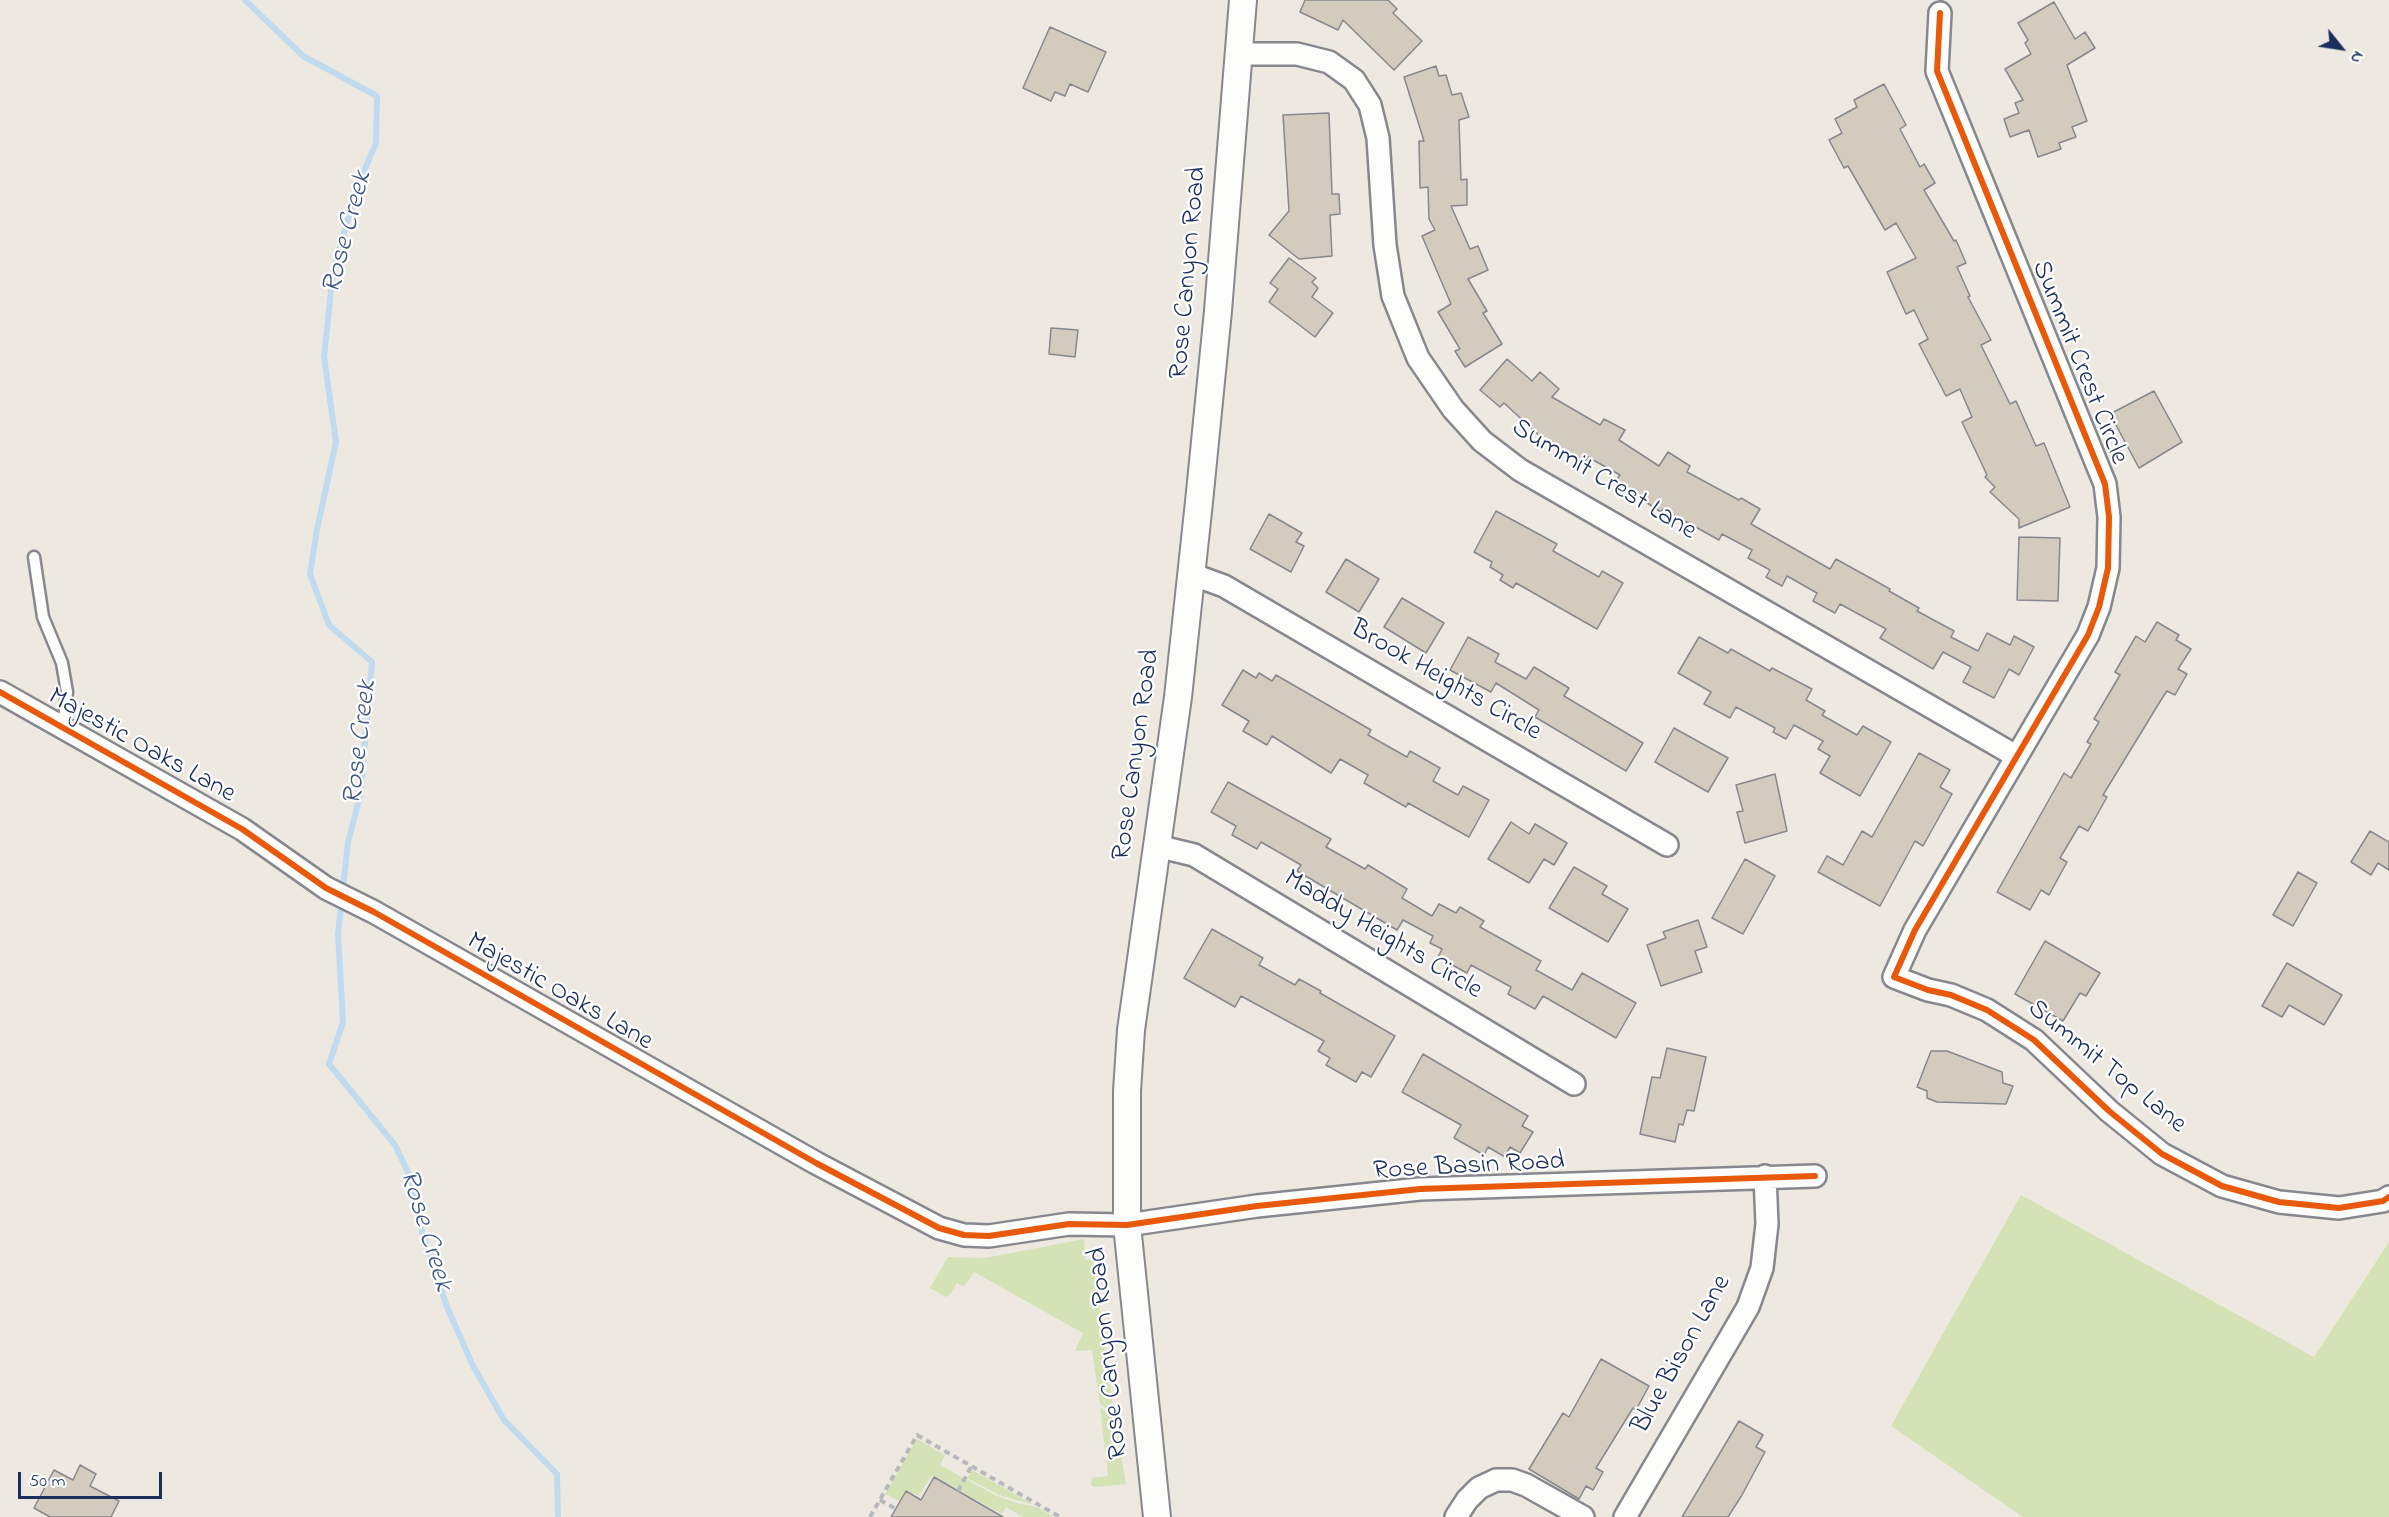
<!DOCTYPE html>
<html>
<head>
<meta charset="utf-8">
<style>
  body { margin:0 }
  #map { position:relative; width:2389px; height:1517px; overflow:hidden; background:#ede9e1; font-family:"Indie Flower",sans-serif }
  canvas { display:block }
  .north { position:absolute; left:2311px; top:18px; width:60px; height:60px; -webkit-text-stroke:4px #fff; paint-order:stroke; rotate:120deg; font-size:16px; font-weight:700; line-height:24px; text-align:center; color:#1b2f5e }
  .north::after { content:''; display:block; margin:auto; width:21px; height:27px; background:#1b2f5e; clip-path:polygon(50% 0,100% 100%,50% 72%,0 100%) }
  .scale { position:absolute; left:18px; top:1472px; width:144px; height:27px; box-sizing:border-box; border:3px solid #1b2f5e; border-top:0; padding-left:8px; font-size:18px; line-height:21px; white-space:nowrap; color:#1b2f5e; -webkit-text-stroke:4px #fff; paint-order:stroke }
</style>
</head>
<body>
<div id="map">
<canvas width="2389" height="1517"></canvas>
<div class="north">N</div>
<div class="scale">50 m</div>
</div>
<script>
const ctx = document.querySelector('canvas').getContext('2d');
ctx.lineJoin = 'round';
function fill(path, color) {
  ctx.fillStyle = color;
  ctx.fill(path, 'evenodd');
}
function poly(rows) {
  const path = new Path2D();
  for (const r of rows) {
    path.moveTo(r[0], r[1]);
    for (let i = 2; i < r.length; i += 2) path.lineTo(r[i], r[i + 1]);
  }
  return path;
}
function trace(path, color, width, dash) {
  ctx.strokeStyle = color;
  ctx.lineWidth = width;
  ctx.lineCap = dash ? 'butt' : 'round';
  ctx.setLineDash(dash || []);
  ctx.stroke(path);
}
function drawText(font, color, halo, rows, align = 'center') {
  ctx.font = font + ' "Indie Flower",sans-serif';
  ctx.lineWidth = 4.5;
  ctx.setLineDash([]);
  ctx.textBaseline = 'middle';
  ctx.strokeStyle = halo;
  ctx.fillStyle = color;
  for (const [text, x, y, turn = 0] of rows) {
    ctx.save();
    ctx.translate(x, y);
    ctx.rotate((+turn || 0) * Math.PI / 180);
    ctx.textAlign = isNaN(turn) ? turn : align;
    if (halo) ctx.strokeText(text, 0, 0);
    ctx.fillText(text, 0, 0);
    ctx.restore();
  }
}
fill(poly([
  [2021,1195,2314,1357,2389,1242,2389,1517,2023,1517,1891,1426],
  [1084,1239,1085,1260,1093,1259,1114,1415,1100,1404,1092,1350,1075,1351,1083,1333,974,1272,966,1284,963,1286,957,1283,950,1295,946,1297,930,1288,948,1257,985,1258],
  [1100,1407,1114,1417,1126,1484,1094,1487,1091,1485,1092,1478,1108,1476],
  [917,1439,945,1455,940,1465,997,1496,1020,1504,1037,1507,1054,1517,1023,1517,1006,1507,1002,1514,932,1475,919,1496,906,1490,899,1501,885,1494],
  [972,1470,1034,1505,999,1495,967,1478]
]), '#d4e2b6');
trace(poly([
  [245,0,303,56,377,96,376,143,356,190,333,272,324,357,336,442,317,529,310,574,329,625,372,662,360,796,348,842,338,934,343,1022,329,1064,395,1145,411,1179,422,1232,447,1307,473,1366,504,1420,557,1474,558,1517]
]), '#c0daf0', 6);
const building = poly([
  [1305,0,1388,0,1397,9,1393,13,1422,41,1394,70,1343,20,1338,30,1300,12,1305,0],
  [2054,2,2075,39,2085,32,2095,48,2067,65,2087,121,2072,127,2076,137,2059,143,2061,149,2038,157,2029,130,2010,137,2004,119,2019,113,2015,103,2023,100,2005,69,2031,54,2025,43,2028,40,2018,23,2054,2],
  [1050,27,1106,52,1088,92,1070,84,1065,96,1055,92,1051,101,1023,88,1050,27],
  [1436,66,1439,76,1446,75,1452,95,1461,93,1469,117,1459,120,1461,180,1467,179,1467,205,1451,206,1470,249,1478,246,1488,270,1468,279,1487,311,1483,313,1502,344,1465,367,1455,351,1460,349,1438,312,1451,304,1422,236,1435,230,1429,219,1428,187,1420,188,1419,141,1424,141,1404,77,1436,66],
  [1884,84,1906,125,1900,129,1920,167,1924,164,1935,183,1924,190,1954,241,1956,240,1966,263,1957,267,1970,296,1968,297,1991,340,1981,345,2010,404,2016,401,2036,446,2044,443,2070,507,2019,528,2019,519,1990,492,1995,487,1985,477,1987,475,1962,422,1972,417,1960,389,1946,396,1919,344,1928,339,1914,310,1906,314,1887,272,1916,258,1896,223,1885,230,1848,166,1844,168,1829,140,1842,133,1835,119,1857,107,1854,100,1884,84],
  [1329,113,1332,194,1339,194,1340,214,1330,215,1332,256,1299,259,1269,235,1289,211,1283,115,1329,113],
  [1289,258,1316,278,1312,282,1318,288,1312,297,1333,313,1315,337,1269,302,1278,289,1270,283,1289,258],
  [1051,328,1078,330,1075,357,1049,354,1051,328],
  [1507,359,1532,381,1540,372,1559,389,1552,397,1600,425,1604,419,1625,430,1619,440,1659,466,1668,452,1690,466,1687,472,1739,500,1741,498,1760,509,1751,524,1830,569,1836,559,1890,589,1889,591,1919,608,1917,611,1954,631,1951,637,1978,651,1987,633,2010,645,2014,636,2034,647,2019,675,2009,669,1994,698,1963,682,1971,667,1943,652,1933,669,1880,638,1886,629,1840,604,1835,613,1813,601,1817,593,1787,576,1782,586,1766,577,1770,570,1748,558,1752,550,1722,534,1719,540,1663,509,1661,512,1615,482,1620,475,1588,457,1584,463,1543,439,1504,403,1500,407,1480,390,1507,359],
  [2154,391,2182,442,2139,468,2110,414,2154,391],
  [1496,511,1557,544,1553,551,1599,577,1602,571,1623,583,1597,629,1516,583,1513,588,1500,580,1503,575,1490,567,1492,562,1474,552,1496,511],
  [1269,514,1302,533,1296,542,1304,546,1291,572,1250,549,1269,514],
  [2019,537,2060,538,2058,601,2017,600,2019,537],
  [1346,559,1379,579,1359,612,1326,592,1346,559],
  [1402,598,1444,623,1426,653,1384,627,1402,598],
  [2157,622,2179,635,2176,640,2191,649,2178,669,2187,674,2175,695,2167,691,2161,700,2103,795,2107,797,2088,831,2079,826,2060,858,2067,862,2049,895,2041,890,2030,910,1997,892,2064,773,2071,778,2091,744,2087,742,2099,722,2094,719,2120,675,2115,672,2136,636,2145,642,2157,622],
  [1468,637,1499,654,1495,662,1526,679,1534,667,1569,688,1564,696,1643,743,1626,771,1535,717,1539,710,1496,683,1491,692,1450,670,1468,637],
  [1699,637,1728,653,1731,649,1770,671,1772,668,1812,689,1806,700,1825,711,1822,715,1857,735,1863,726,1891,742,1860,796,1820,773,1830,756,1818,749,1823,741,1794,725,1786,739,1773,732,1775,728,1736,707,1730,718,1704,704,1711,692,1678,673,1699,637],
  [1243,670,1256,678,1259,673,1272,681,1276,675,1371,730,1368,735,1407,757,1410,751,1440,768,1433,781,1458,795,1463,786,1489,800,1469,837,1408,803,1406,807,1364,783,1368,775,1340,759,1331,773,1272,736,1267,745,1243,731,1249,721,1222,705,1243,670],
  [1674,728,1728,758,1708,792,1655,762,1674,728],
  [1919,753,1950,770,1940,787,1952,794,1923,846,1915,841,1880,906,1818,872,1827,856,1843,865,1862,831,1872,837,1919,753],
  [1775,774,1787,831,1745,843,1737,812,1743,811,1736,785,1775,774],
  [1228,782,1331,839,1326,847,1365,869,1368,865,1407,889,1402,898,1432,916,1439,904,1456,913,1460,907,1484,921,1480,927,1541,961,1536,970,1572,990,1582,973,1636,1003,1616,1038,1543,996,1535,1009,1508,994,1511,987,1471,965,1467,973,1438,957,1442,949,1430,943,1433,936,1403,920,1397,930,1297,871,1301,865,1261,842,1257,849,1232,835,1236,826,1211,812,1228,782],
  [1511,822,1529,834,1535,824,1567,843,1554,865,1544,859,1529,883,1488,859,1511,822],
  [2370,831,2389,842,2389,870,2378,863,2371,875,2351,862,2370,831],
  [1745,859,1775,876,1743,934,1712,918,1745,859],
  [1574,867,1607,886,1602,894,1628,909,1608,942,1549,908,1574,867],
  [2298,872,2317,883,2293,926,2273,915,2298,872],
  [1698,920,1707,947,1695,951,1702,972,1661,986,1647,945,1666,938,1663,932,1698,920],
  [1212,929,1263,958,1259,965,1295,985,1299,979,1321,991,1320,993,1395,1036,1371,1077,1362,1072,1356,1082,1326,1065,1330,1058,1318,1051,1324,1041,1241,996,1235,1007,1184,978,1212,929],
  [2045,941,2100,973,2086,996,2080,993,2063,1021,2015,994,2045,941],
  [2287,963,2342,995,2324,1025,2289,1005,2282,1017,2262,1006,2287,963],
  [1667,1048,1706,1057,1694,1111,1687,1110,1683,1125,1679,1124,1675,1142,1640,1134,1652,1077,1660,1078,1667,1048],
  [1931,1051,1947,1051,2002,1072,2003,1083,2013,1086,2006,1104,1937,1102,1927,1098,1927,1091,1917,1087,1931,1051],
  [1423,1054,1528,1116,1522,1126,1533,1132,1520,1153,1510,1147,1505,1157,1488,1147,1484,1155,1454,1138,1461,1125,1402,1092,1423,1054],
  [1601,1359,1649,1386,1636,1410,1633,1408,1596,1468,1603,1472,1593,1490,1586,1486,1579,1499,1529,1469,1563,1413,1569,1417,1601,1359],
  [1739,1421,1763,1435,1756,1447,1765,1452,1742,1495,1728,1517,1682,1517,1739,1421],
  [80,1465,96,1474,90,1486,119,1501,111,1517,50,1517,34,1508,54,1470,73,1480,80,1465],
  [934,1477,958,1491,1003,1517,891,1517,906,1491,921,1500,934,1477]
]);
fill(building, '#d2cbbe');
trace(building, '#86888d', 1.5);
const service = poly([
  [34,557,43,617,62,663,67,692,63,728]
]);
const minor = poly([
  [1940,13,1937,71,2105,484,2109,517,2108,568,2099,607,2088,635,1915,930,1894,977,1928,990,1951,995,1987,1010,2034,1040,2109,1111,2162,1154,2222,1186,2279,1202,2339,1208,2383,1201,2389,1197],
  [1240,54,1297,54,1329,62,1354,80,1370,105,1378,138,1385,245,1393,296,1418,358,1453,409,1482,441,1520,470,2016,756],
  [1191,574,1224,586,1667,845],
  [0,692,242,829,326,888,374,912,816,1163,939,1228,964,1235,989,1236,1069,1224,1127,1225,1257,1206,1420,1189,1815,1176],
  [1157,846,1194,855,1574,1084],
  [1456,1517,1467,1500,1479,1488,1496,1480,1512,1480,1526,1485,1583,1517],
  [1625,1517,1748,1307,1762,1268,1767,1224,1765,1176]
]);
const tertiary = poly([
  [1157,1517,1127,1225,1127,1091,1131,1030,1178,697,1199,502,1218,311,1243,0]
]);
trace(service, '#86888d', 15);
trace(minor, '#86888d', 26);
trace(tertiary, '#86888d', 30);
trace(poly([
  [958,1491,971,1467],
  [880,1500,896,1509],
  [870,1517,917,1435,1060,1517]
]), '#b7b9bc', 4, [6, 4.5]);
trace(service, '#fcfcfa', 10);
trace(minor, '#fcfcfa', 21);
trace(tertiary, '#fcfcfa', 26);
trace(poly([
  [1940,13,1937,71,2105,484,2109,517,2108,568,2099,607,2088,635,1915,930,1894,977,1928,990,1951,995,1987,1010,2034,1040,2109,1111,2162,1154,2222,1186,2279,1202,2339,1208,2383,1201,2389,1197],
  [0,692,242,829,326,888,374,912,816,1163,939,1228,964,1235,989,1236,1069,1224,1127,1225,1257,1206,1420,1189,1815,1176]
]), '#e8590c', 6);
drawText('27px', '#1b2f5e', '#fff', [
  ["Rose Canyon Road",1190,273,-85],
  ["Summit Crest Circle",2078,363,68],
  ["Summit Crest Lane",1603,481,31],
  ["Brook Heights Circle",1445,682,30],
  ["Majestic Oaks Lane",141,747,29],
  ["Rose Canyon Road",1138,755,-82],
  ["Maddy Heights Circle",1382,936,31],
  ["Majestic Oaks Lane",559,993,30],
  ["Summit Top Lane",2106,1068,39],
  ["Rose Basin Road",1469,1168,-3],
  ["Rose Canyon Road",1110,1353,-96],
  ["Blue Bison Lane",1683,1355,-61]
]);
drawText('italic 28px', '#3f5884', '#fff', [
  ["Rose Creek",349,233,-75],
  ["Rose Creek",362,743,-83],
  ["Rose Creek",424,1231,73]
]);
</script>
</body>
</html>
